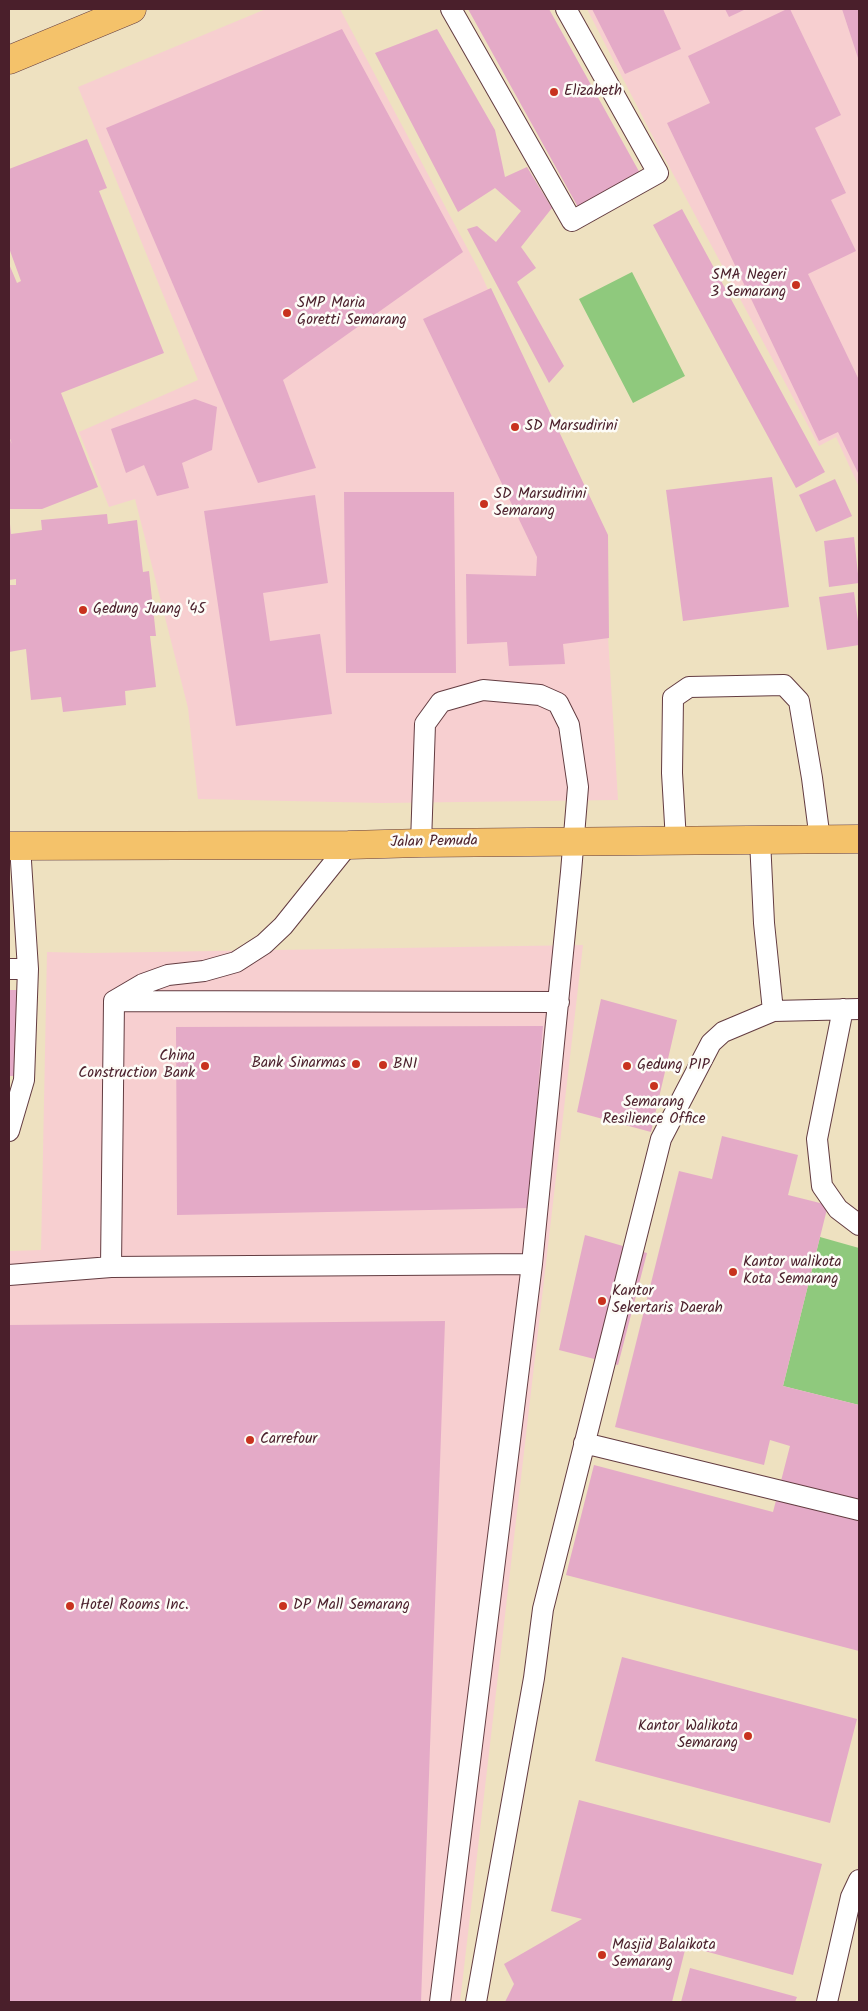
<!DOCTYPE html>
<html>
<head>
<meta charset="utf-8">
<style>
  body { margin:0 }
  #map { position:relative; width:868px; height:2011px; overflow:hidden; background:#eee1c0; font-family:Kalam,sans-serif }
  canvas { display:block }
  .frame { position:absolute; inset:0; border:10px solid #4a1f2b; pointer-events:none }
</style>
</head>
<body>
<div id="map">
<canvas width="868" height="2011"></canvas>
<div class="frame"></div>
</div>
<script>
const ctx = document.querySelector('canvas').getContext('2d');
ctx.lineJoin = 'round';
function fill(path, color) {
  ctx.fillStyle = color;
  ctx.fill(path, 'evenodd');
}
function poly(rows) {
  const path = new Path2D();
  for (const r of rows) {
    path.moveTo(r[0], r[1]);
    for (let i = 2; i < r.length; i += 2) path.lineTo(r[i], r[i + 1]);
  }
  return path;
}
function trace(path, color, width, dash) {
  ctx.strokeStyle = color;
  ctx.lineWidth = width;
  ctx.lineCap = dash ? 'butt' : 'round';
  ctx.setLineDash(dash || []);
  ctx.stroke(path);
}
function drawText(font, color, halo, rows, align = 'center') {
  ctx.font = font + ' Kalam,sans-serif';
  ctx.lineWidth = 5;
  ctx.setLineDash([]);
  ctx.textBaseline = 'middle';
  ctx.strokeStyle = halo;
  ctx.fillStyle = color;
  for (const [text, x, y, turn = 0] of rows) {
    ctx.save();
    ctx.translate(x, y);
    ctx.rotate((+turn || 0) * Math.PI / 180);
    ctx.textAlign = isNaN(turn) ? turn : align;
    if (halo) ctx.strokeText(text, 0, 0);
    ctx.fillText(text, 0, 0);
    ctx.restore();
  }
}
fill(poly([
  [266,9,340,9,480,272,602,538,618,800,382,803,198,799,188,708,135,499,109,507,79,432,198,380,78,87],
  [587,9,859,9,859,487,836,437,819,446,651,133],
  [583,945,460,2002,9,2002,9,1251,41,1250,47,952,90,953]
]), '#f7cfd0');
fill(poly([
  [632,272,685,376,633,403,579,299],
  [820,1237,859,1248,859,1405,783,1386]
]), '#8fc97d');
fill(poly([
  [468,9,549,9,641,175,579,209],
  [592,9,663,9,681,49,625,74],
  [725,9,746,9,729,17],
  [787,9,790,9,841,115,815,128,846,193,831,200,856,251,808,274,859,380,859,475,838,432,819,441,667,123,710,103,688,56],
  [842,9,859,9,859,61],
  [342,29,463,252,283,380,316,468,258,483,106,128],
  [437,29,495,130,505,177,527,167,552,208,521,247,536,268,517,282,564,366,549,383,467,229,477,226,496,242,521,211,495,188,458,212,375,53],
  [87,139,107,188,99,191,164,353,61,393,98,487,42,509,9,509,9,438,12,444,9,436,9,264,17,283,21,281,9,248,9,169],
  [682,209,825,472,796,488,653,225],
  [491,288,608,535,609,638,563,644,565,664,509,666,507,642,467,644,466,574,536,576,537,557,423,319],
  [195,399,217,407,212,450,182,463,189,488,157,496,144,465,126,473,111,429],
  [772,477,789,607,683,621,666,490],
  [835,479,852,516,816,532,799,495],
  [344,492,454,492,456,673,346,673],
  [315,495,328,583,263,593,270,641,320,634,332,714,236,726,204,511],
  [107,514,108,524,137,520,143,572,149,571,156,636,150,636,156,687,125,691,126,705,63,712,61,697,31,700,26,649,9,652,9,585,16,585,16,579,9,580,9,524,10,524,11,534,42,530,41,520],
  [854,537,859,583,829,587,824,541],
  [854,592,859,629,859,645,827,650,819,597],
  [9,990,17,990,20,1076,9,1076],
  [601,999,677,1020,651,1132,577,1112],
  [543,1026,529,1208,177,1215,176,1027],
  [722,1136,798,1155,788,1195,828,1205,783,1386,859,1405,859,1651,566,1575,594,1465,773,1512,790,1446,770,1440,764,1465,615,1427,679,1171,712,1179],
  [585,1235,647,1253,618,1365,559,1350],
  [445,1321,421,2002,9,2002,9,1325],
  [622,1657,857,1719,830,1823,595,1761],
  [579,1800,822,1864,793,1975,686,1946,672,2002,505,2002,514,1984,504,1964,582,1919,551,1911],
  [690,1968,797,1997,795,2002,681,2002]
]), '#e4aac7');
const service = poly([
  [451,9,572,221,658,173,566,9],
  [760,840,764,923,773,1011],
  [676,841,672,773,673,698,689,687,784,685,799,701,812,778,820,840],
  [421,843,425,724,441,702,483,690,540,695,558,703,569,725,578,787,571,872,532,1264,440,2002],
  [9,969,28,969],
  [114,1001,559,1002],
  [843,1009,817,1139,822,1186,838,1209,859,1225],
  [9,1131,24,1080,28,969,20,846],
  [111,1267,532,1264],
  [9,1275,111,1267,114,1001,143,984,168,975,204,971,236,962,264,944,283,926,348,845],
  [584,1443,859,1510],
  [476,2002,534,1678,543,1609,661,1139,711,1043,723,1032,773,1011,859,1009],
  [827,2002,851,1897,859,1880]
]);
const primary = poly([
  [9,60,132,9],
  [9,846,348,845,421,843,859,839]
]);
trace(service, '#633c41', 22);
trace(primary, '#633c41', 29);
trace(service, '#fff', 20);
trace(primary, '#f4c26a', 28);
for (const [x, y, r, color] of [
  [554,92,5,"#c8321e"],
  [796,285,5,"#c8321e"],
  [287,313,5,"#c8321e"],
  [515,427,5,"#c8321e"],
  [484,504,5,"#c8321e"],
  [83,610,5,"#c8321e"],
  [356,1064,5,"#c8321e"],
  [383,1065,5,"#c8321e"],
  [205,1066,5,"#c8321e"],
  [627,1066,5,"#c8321e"],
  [654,1086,5,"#c8321e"],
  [733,1272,5,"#c8321e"],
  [602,1301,5,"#c8321e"],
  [250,1440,5,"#c8321e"],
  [70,1606,5,"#c8321e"],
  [283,1606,5,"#c8321e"],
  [748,1736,5,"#c8321e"],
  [602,1955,5,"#c8321e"]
]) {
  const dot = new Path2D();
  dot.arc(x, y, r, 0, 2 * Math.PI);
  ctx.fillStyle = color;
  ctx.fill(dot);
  trace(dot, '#fdfcf7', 2);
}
drawText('15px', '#4a1f2b', '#fdfcf7', [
  ["Elizabeth",564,92],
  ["SMA Negeri",786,276,"right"],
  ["3 Semarang",786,293,"right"],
  ["SMP Maria",297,304],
  ["Goretti Semarang",297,321],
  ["SD Marsudirini",525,427],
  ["SD Marsudirini",494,495],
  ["Semarang",494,512],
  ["Gedung Juang '45",93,610],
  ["China",195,1057,"right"],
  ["Construction Bank",195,1074,"right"],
  ["Bank Sinarmas",346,1064,"right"],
  ["BNI",393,1065],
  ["Gedung PIP",637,1066],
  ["Semarang",654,1103,"center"],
  ["Resilience Office",654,1120,"center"],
  ["Kantor walikota",743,1263],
  ["Kota Semarang",743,1280],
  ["Kantor",612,1292],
  ["Sekertaris Daerah",612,1309],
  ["Carrefour",260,1440],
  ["Hotel Rooms Inc.",80,1606],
  ["DP Mall Semarang",293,1606],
  ["Kantor Walikota",738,1727,"right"],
  ["Semarang",738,1744,"right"],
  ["Masjid Balaikota",612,1946],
  ["Semarang",612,1963]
], 'left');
drawText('15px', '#4a1f2b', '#fdfcf7', [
  ["Jalan Pemuda",434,843,-1]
]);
</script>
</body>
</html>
